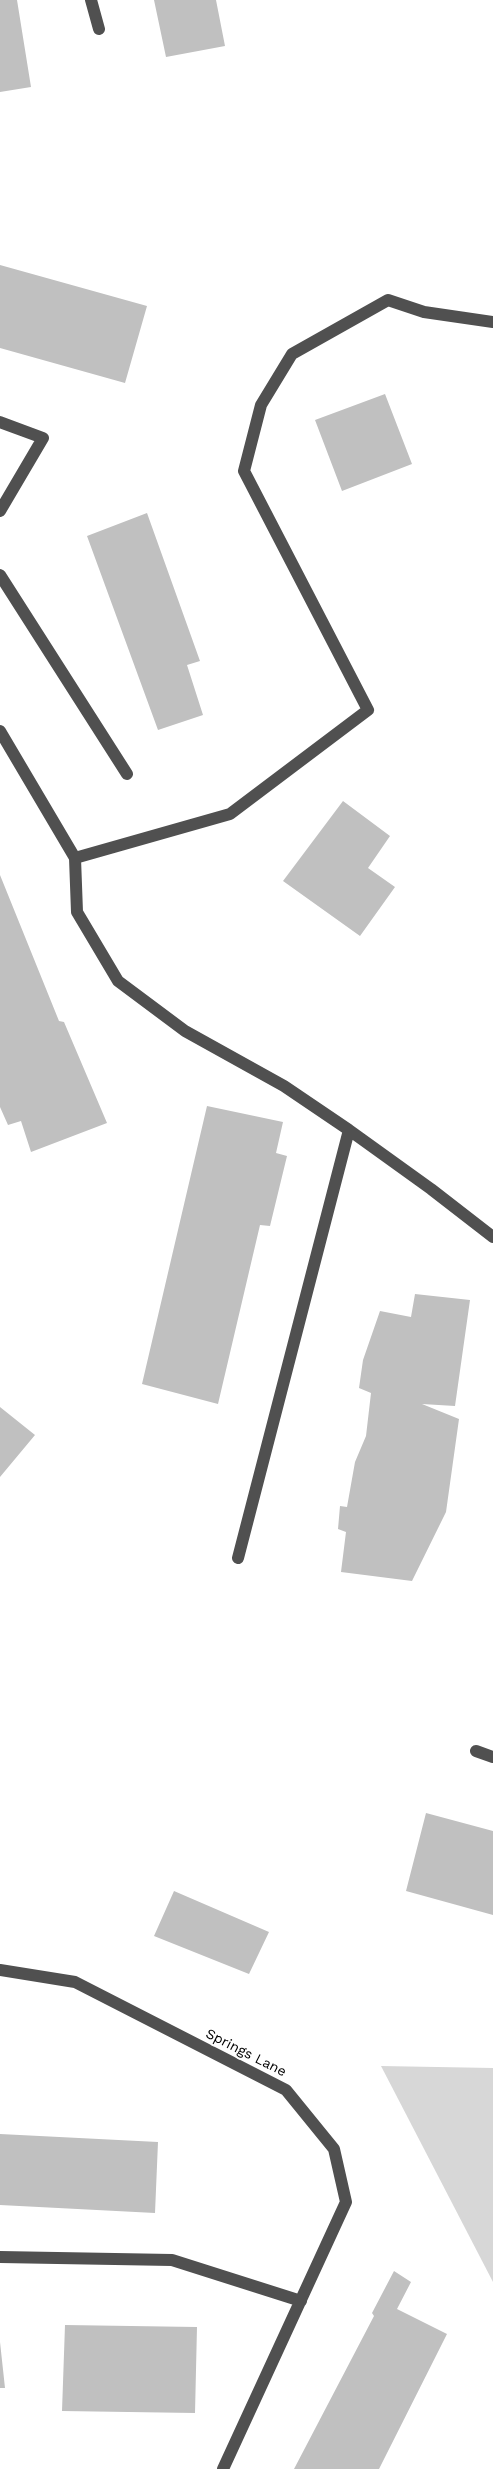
<!DOCTYPE html>
<html>
<head>
<meta charset="utf-8">
<style>
  body { margin:0 }
  canvas { display:block; background:#fff }
</style>
</head>
<body>
<canvas width="493" height="2469"></canvas>
<script>
const ctx = document.querySelector('canvas').getContext('2d');
ctx.lineJoin = 'round';
function fill(path, color) {
  ctx.fillStyle = color;
  ctx.fill(path, 'evenodd');
}
function poly(rows) {
  const path = new Path2D();
  for (const r of rows) {
    path.moveTo(r[0], r[1]);
    for (let i = 2; i < r.length; i += 2) path.lineTo(r[i], r[i + 1]);
  }
  return path;
}
function trace(path, color, width, dash) {
  ctx.strokeStyle = color;
  ctx.lineWidth = width;
  ctx.lineCap = dash ? 'butt' : 'round';
  ctx.setLineDash(dash || []);
  ctx.stroke(path);
}
function drawText(font, color, halo, rows, align = 'center') {
  ctx.font = font + ' "Work Sans",sans-serif';
  ctx.lineWidth = 4;
  ctx.setLineDash([]);
  ctx.textBaseline = 'middle';
  ctx.strokeStyle = halo;
  ctx.fillStyle = color;
  for (const [text, x, y, turn = 0] of rows) {
    ctx.save();
    ctx.translate(x, y);
    ctx.rotate((+turn || 0) * Math.PI / 180);
    ctx.textAlign = isNaN(turn) ? turn : align;
    if (halo) ctx.strokeText(text, 0, 0);
    ctx.fillText(text, 0, 0);
    ctx.restore();
  }
}
fill(poly([
  [381,2066,493,2068,493,2282]
]), '#d7d7d7');
fill(poly([
  [0,0,17,0,31,87,0,92],
  [154,0,216,0,225,46,166,57],
  [0,265,147,306,125,383,0,348],
  [385,394,412,464,342,491,315,420],
  [147,513,200,661,187,665,203,715,158,730,87,536],
  [343,801,390,836,368,868,395,887,360,936,283,881],
  [0,875,59,1021,64,1022,107,1123,31,1152,21,1121,8,1125,0,1107],
  [207,1106,283,1122,276,1153,287,1156,270,1226,260,1225,218,1404,142,1384],
  [415,1294,470,1300,455,1406,422,1404,459,1419,446,1512,412,1581,341,1572,346,1532,338,1529,340,1506,347,1507,355,1462,366,1436,371,1393,359,1388,363,1360,380,1311,411,1317],
  [0,1407,35,1435,0,1477],
  [426,1813,493,1831,493,1915,406,1891],
  [174,1891,269,1932,249,1974,154,1936],
  [0,2134,158,2142,155,2213,0,2205],
  [394,2271,411,2282,397,2309,447,2334,379,2469,294,2469,374,2316,372,2313],
  [65,2325,197,2327,195,2413,62,2411],
  [0,2342,5,2388,0,2388]
]), '#c0c0c0');
trace(poly([
  [91,0,99,29],
  [0,422,43,438,0,511],
  [0,575,127,774],
  [0,731,75,858,77,912,118,981,185,1031,284,1086,349,1130,431,1189,493,1237],
  [75,858,230,814,368,710,244,471,261,405,292,354,388,300,424,312,493,322],
  [238,1558,349,1130],
  [476,1751,493,1757],
  [0,1970,75,1982,286,2090,334,2149,346,2202,223,2469],
  [0,2257,172,2260,301,2301]
]), '#505050', 12);
drawText('14px', '#000', '#fff', [
  ["Springs Lane",246,2053,27]
]);
</script>
</body>
</html>
